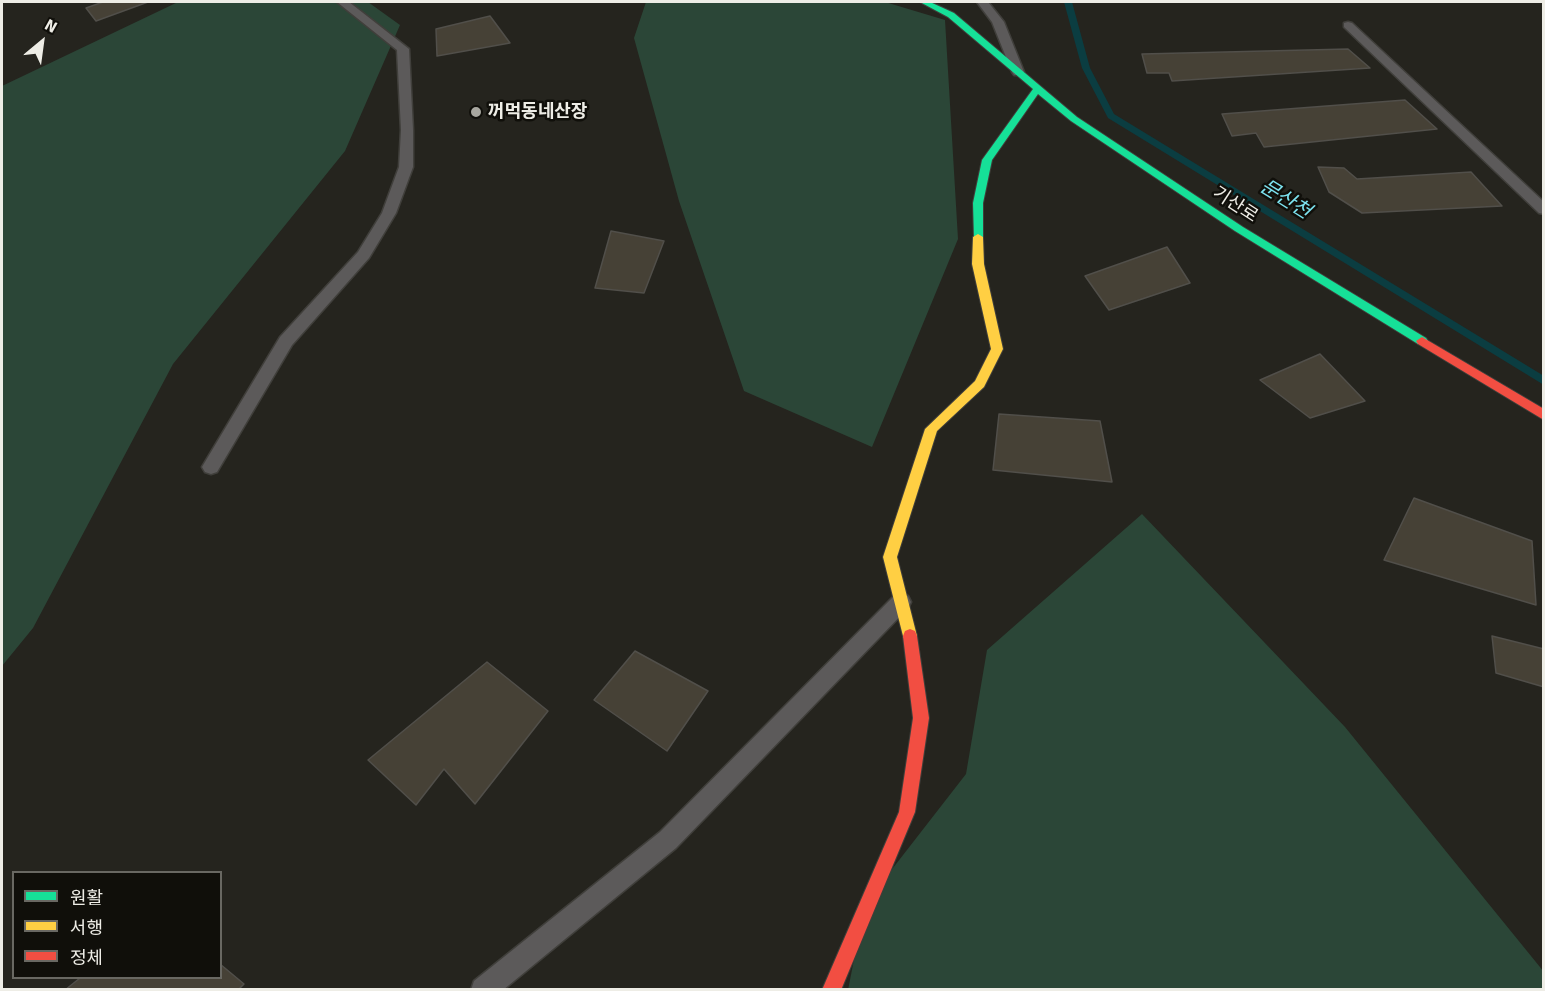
<!DOCTYPE html>
<html>
<head>
<meta charset="utf-8">
<style>
	body { margin:0 }
	#map { position:relative; width:1545px; height:991px; overflow:hidden; background:#25241e; font-family:Signika,"Noto Sans KR",sans-serif }
	canvas { display:block }
	.frame { position:absolute; inset:0; border:3px solid #eeede6; pointer-events:none }
	.legend { position:absolute; left:12px; top:871px; width:210px; height:108px; box-sizing:border-box; background:#100f0a; border:2px solid #696862; margin:0; padding:8px 10px; list-style:none; font-size:18px; color:#eeede6 }
	.legend li { display:flex; align-items:center; gap:12px; height:30px }
	.legend b { width:30px; border:2px solid #696862 }
	.north { position:absolute; left:12px; top:12px; width:60px; height:60px; -webkit-text-stroke:4px #100f0a; paint-order:stroke; rotate:29deg; font-size:16px; font-weight:700; line-height:24px; text-align:center; color:#eeede6 }
	.north::after { content:''; display:block; margin:auto; width:21px; height:27px; background:#eeede6; clip-path:polygon(50% 0,100% 100%,50% 72%,0 100%) }
</style>
</head>
<body>
<div id="map">
<canvas width="1545" height="991"></canvas>
<div class="frame"></div>
<ul class="legend">
<li><b style="height:8px;background:#16e098"></b>원활</li>
<li><b style="height:8px;background:#ffcf43"></b>서행</li>
<li><b style="height:8px;background:#f24e42"></b>정체</li>
</ul>
<div class="north">N</div>
</div>
<script>
const g = document.querySelector('canvas').getContext('2d');
g.lineJoin = 'round';
function fill(path, color) {
  g.fillStyle = color;
  g.fill(path, 'evenodd');
}
function strokePath(path, color, width, dash) {
  g.strokeStyle = color;
  g.lineWidth = width;
  g.lineCap = dash ? 'butt' : 'round';
  g.setLineDash(dash || []);
  g.stroke(path);
}
function drawText(font, color, halo, rows, align = 'center') {
  g.font = font + ' Signika,"Noto Sans KR",sans-serif';
  g.lineWidth = 5;
  g.setLineDash([]);
  g.textBaseline = 'middle';
  g.strokeStyle = halo;
  g.fillStyle = color;
  for (const [text, x, y, turn = 0] of rows) {
    g.save();
    g.translate(x, y);
    g.rotate((+turn || 0) * Math.PI / 180);
    g.textAlign = isNaN(turn) ? turn : align;
    if (halo) g.strokeText(text, 0, 0);
    g.fillText(text, 0, 0);
    g.restore();
  }
}
fill(new Path2D(`
	M178,2H368L400,25L345,151L173,364L33,628L2,666V86Z
	M646,2H885L945,20L958,239L872,447L744,391L679,201L634,38Z
	M1142,514L1345,727L1544,972L1543,990H848L865,904L966,774L987,650Z`), '#2b4637');
fill(new Path2D(`
	M1064,2H1072L1090,68L1114,114L1544,376V385L1108,118L1082,68Z`), '#0b3d41');
const building = new Path2D(`
	M103,2H148L96,21L86,8Z
	M490,16L510,43L437,56L436,29Z
	M1348,49L1370,68L1172,81L1169,73H1147L1142,54Z
	M1405,100L1437,129L1264,147L1256,133L1232,136L1222,114Z
	M1318,167L1344,168L1357,179L1471,172L1502,206L1362,213L1329,192Z
	M611,231L664,241L644,293L595,288Z
	M1167,247L1190,283L1109,310L1085,276Z
	M1320,354L1365,401L1310,418L1260,380Z
	M999,414L1100,421L1112,482L993,470Z
	M1414,498L1532,541L1536,605L1384,560Z
	M1492,636L1544,649V687L1496,673Z
	M635,651L708,691L667,751L594,700Z
	M487,662L548,711L475,804L444,769L416,805L368,760Z
	M220,964L244,984L238,990H65L80,978H220Z`);
fill(building, '#464136');
strokePath(building, '#514f4a', 1.5);
const lane = new Path2D(`
	M337,2H349L409,49L413,130V167L396,213L369,258L292,345L217,472L211,474L205,472L202,467L280,337L358,252L382,213L399,167L401,130L397,50Z
	M977,2H988L1004,22L1024,72L1022,75H1014L1012,72L992,22Z
	M1348,22L1352,23L1544,202V214L1539,213L1344,27V23Z
	M901,594L908,596L911,602L908,608L676,848L503,990H471L474,981L660,832L894,596Z`);
const fast = new Path2D(`
	M920,2H930L954,13L1077,117L1243,227L1426,338L1428,341L1426,344H1418L1235,231L1071,121L1038,94L992,160L983,203V237L978,240L974,239L973,203L982,160L1033,89L948,17Z`);
const slow = new Path2D(`
	M978,234L983,237L984,264L1003,349L984,387L937,431L897,557L917,636L915,641L910,643L905,641L903,636L883,557L925,429L975,381L991,349L972,264L973,237Z`);
const jam = new Path2D(`
	M1422,337L1544,409V420L1418,344L1416,341Z
	M910,629L915,631L917,636L929,718L915,812L841,990H822L899,812L913,718L903,636L905,631Z`);
strokePath(lane, '#403f3b', 3);
strokePath(fast, '#403f3b', 2);
strokePath(slow, '#403f3b', 2);
strokePath(jam, '#403f3b', 2);
fill(lane, '#5c5a5a');
fill(fast, '#16e098');
fill(slow, '#ffcf43');
fill(jam, '#f24e42');
for (const [x, y, r, color] of [
	[476,112,6,"#a8a7a0"]
]) {
  const dot = new Path2D();
  dot.arc(x, y, r, 0, 2 * Math.PI);
  g.fillStyle = color;
  g.fill(dot);
  strokePath(dot, '#100f0a', 2);
}
drawText('bold 18px', '#eeede6', '#100f0a', [
	["꺼먹동네산장",488,112]
], 'left');
drawText('18px', '#eeede6', '#100f0a', [
	["기산로",1235,205,33]
]);
drawText('italic 20px', '#7de3f0', '#100f0a', [
	["문산천",1285,200,32]
]);
</script>
</body>
</html>
